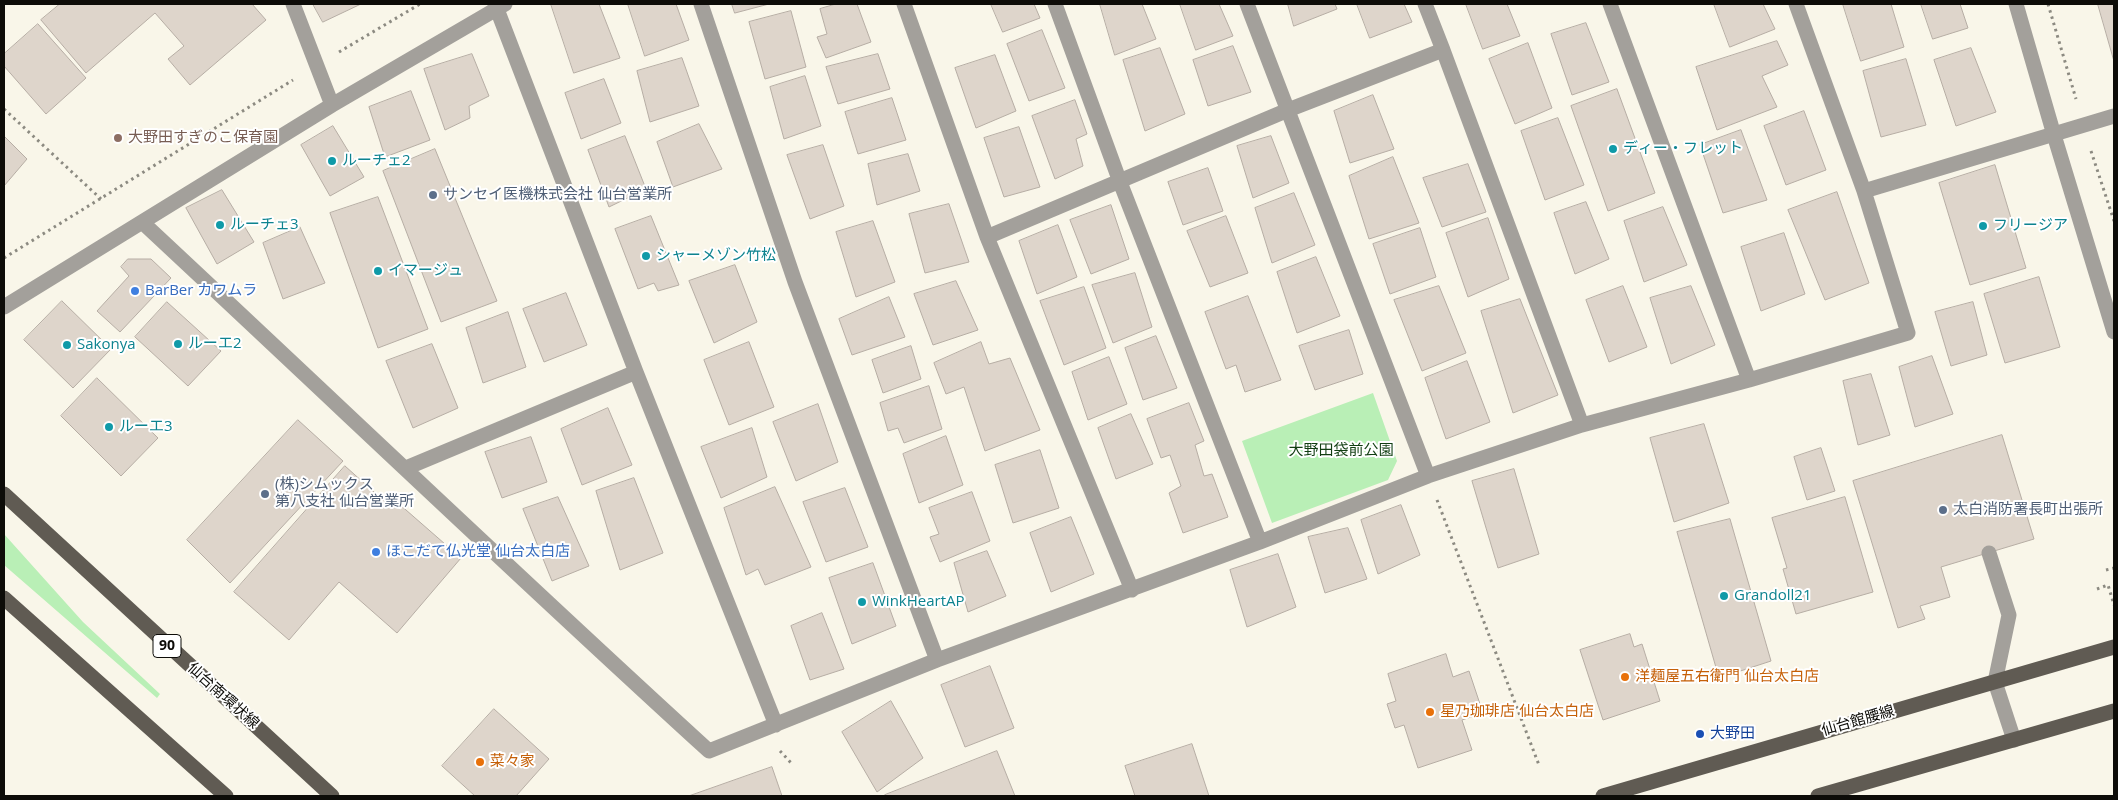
<!DOCTYPE html>
<html>
<head>
<meta charset="utf-8">
<style>
	body { margin:0 }
	#map { position:relative; width:2118px; height:800px; overflow:hidden; background:#f9f6e9; font-family:"Open Sans",sans-serif }
	canvas { display:block }
	.frame { position:absolute; inset:0; border:5px solid #0d0c08; pointer-events:none }
</style>
</head>
<body>
<div id="map">
<canvas width="2118" height="800"></canvas>
<div class="frame"></div>
</div>
<script>
const g = document.querySelector('canvas').getContext('2d');
g.lineJoin = 'round';
function fill(path, color) {
  g.fillStyle = color;
  g.fill(path, 'evenodd');
}
function strokePath(path, color, width, dash) {
  g.strokeStyle = color;
  g.lineWidth = width;
  g.lineCap = dash ? 'butt' : 'round';
  g.setLineDash(dash || []);
  g.stroke(path);
}
function drawText(font, color, halo, rows, align = 'center') {
  g.font = font + ' "Open Sans","Noto Sans JP",sans-serif';
  g.lineWidth = 4;
  g.setLineDash([]);
  g.textBaseline = 'middle';
  g.strokeStyle = halo;
  g.fillStyle = color;
  for (const [text, x, y, turn = 0] of rows) {
    g.save();
    g.translate(x, y);
    g.rotate((+turn || 0) * Math.PI / 180);
    g.textAlign = isNaN(turn) ? turn : align;
    if (halo) g.strokeText(text, 0, 0);
    g.fillText(text, 0, 0);
    g.restore();
  }
}
fill(new Path2D(`
	M1373,393L1397,461L1388,480L1272,523L1242,441Z
	M4,534L83,622L160,694L157,698L4,565Z`), '#b9efb6');
const building = new Path2D(`
	M60,4H252L266,20L190,85L168,59L184,46L155,13L86,73L41,20Z
	M313,4H361L323,22Z
	M551,4H599L620,58L574,73Z
	M628,4H676L689,40L645,56Z
	M732,4H769L735,13Z
	M836,4H857L871,42L826,58L817,37L827,34L820,9Z
	M991,4H1034L1040,18L1003,32Z
	M1100,4H1142L1156,39L1115,55Z
	M1180,4H1219L1233,36L1196,50Z
	M1288,4H1335L1337,9L1294,26Z
	M1357,4H1404L1412,22L1370,38Z
	M1466,4H1507L1520,36L1483,49Z
	M1714,4H1763L1775,29L1730,47Z
	M1843,4H1891L1904,47L1861,61Z
	M1921,4H1960L1968,28L1933,39Z
	M2098,4H2114V61Z
	M791,11L806,67L765,79L749,22Z
	M1586,23L1609,82L1572,95L1551,34Z
	M38,24L86,78L46,114L4,66V54Z
	M1042,30L1065,88L1029,101L1007,44Z
	M1777,41L1788,65L1762,76L1777,107L1717,130L1696,67Z
	M1528,43L1552,108L1515,124L1489,59Z
	M1233,46L1251,92L1208,106L1193,60Z
	M1160,48L1185,114L1145,131L1123,60Z
	M1971,48L1996,112L1956,126L1934,60Z
	M472,54L489,96L469,106L470,118L445,130L424,69Z
	M878,54L890,89L838,104L826,67Z
	M995,55L1016,111L976,128L955,68Z
	M682,58L699,106L650,122L637,71Z
	M1906,59L1926,125L1881,137L1863,71Z
	M805,76L821,126L784,139L770,87Z
	M604,79L621,123L581,139L565,93Z
	M1617,89L1655,193L1608,211L1571,106Z
	M411,91L430,140L385,157L369,107Z
	M1373,95L1394,149L1350,163L1334,111Z
	M892,98L906,140L858,154L845,112Z
	M1075,100L1087,134L1076,139L1083,166L1055,179L1032,116Z
	M1804,111L1826,170L1786,185L1764,126Z
	M1558,118L1584,185L1545,200L1521,131Z
	M699,124L722,169L673,187L657,142Z
	M333,126L364,177L330,196L301,145Z
	M1019,127L1040,187L1004,197L984,138Z
	M1741,130L1767,200L1723,213L1700,145Z
	M4,136L27,159L4,186Z
	M625,136L646,189L609,207L588,150Z
	M1271,136L1289,183L1253,198L1237,146Z
	M823,145L844,206L810,219L787,155Z
	M435,149L497,301L441,322L383,171Z
	M908,154L920,191L877,205L868,164Z
	M1393,157L1419,223L1369,239L1349,176Z
	M1468,164L1486,212L1442,227L1423,178Z
	M1995,165L2026,268L1970,285L1939,183Z
	M1208,168L1223,211L1183,225L1168,182Z
	M222,190L254,242L217,264L186,208Z
	M1837,192L1869,283L1825,300L1788,210Z
	M1294,193L1315,245L1272,263L1255,208Z
	M378,197L428,329L378,348L330,213Z
	M1586,202L1609,259L1575,274L1554,213Z
	M949,204L969,262L925,273L909,214Z
	M1111,205L1129,259L1091,274L1070,220Z
	M1663,207L1687,265L1644,282L1624,221Z
	M651,216L679,285L658,291L654,283L638,289L615,229Z
	M1226,216L1248,273L1210,287L1187,231Z
	M1488,218L1509,279L1468,297L1446,233Z
	M873,221L895,282L856,297L836,232Z
	M1058,225L1077,277L1037,294L1019,241Z
	M300,227L325,283L283,299L263,243Z
	M1420,228L1436,277L1390,294L1373,244Z
	M1784,233L1805,294L1761,311L1741,247Z
	M1316,257L1340,316L1297,333L1277,272Z
	M128,259H151L171,278L120,332L97,311L129,276L121,267Z
	M735,265L757,322L714,343L689,281Z
	M1135,273L1152,327L1113,343L1092,285Z
	M2039,277L2060,347L2005,363L1984,294Z
	M956,281L978,330L933,345L914,294Z
	M1439,286L1466,353L1422,371L1394,300Z
	M1623,286L1647,347L1609,362L1586,300Z
	M1691,286L1715,345L1671,364L1650,298Z
	M1084,287L1106,348L1064,365L1040,301Z
	M566,293L587,345L544,362L523,309Z
	M1248,296L1281,380L1245,392L1236,365L1226,369L1205,312Z
	M889,297L905,337L852,355L839,319Z
	M1520,299L1558,395L1513,413L1481,311Z
	M62,301L111,349L73,388L24,340Z
	M167,302L221,351L188,386L135,337Z
	M1973,302L1987,355L1951,366L1935,312Z
	M508,312L526,367L483,383L466,328Z
	M1349,330L1363,374L1315,390L1299,346Z
	M1156,336L1177,388L1143,400L1125,348Z
	M749,342L774,407L729,425L704,360Z
	M981,342L989,364L1010,358L1040,430L985,451L964,387L946,394L934,363Z
	M432,344L458,408L413,428L386,361Z
	M911,346L921,379L883,393L872,360Z
	M1932,356L1953,414L1915,427L1899,367Z
	M1109,357L1127,404L1088,420L1072,372Z
	M1467,361L1490,422L1446,439L1425,378Z
	M1871,374L1890,435L1858,445L1843,381Z
	M97,378L158,438L121,476L61,416Z
	M929,386L942,429L904,443L898,428L888,431L880,403Z
	M1189,403L1204,441L1195,445L1204,476L1212,474L1228,517L1183,533L1169,493L1181,486L1170,455L1161,458L1147,419Z
	M818,404L838,462L796,481L773,422Z
	M608,408L632,465L582,485L561,429Z
	M1131,414L1153,464L1116,479L1098,428Z
	M298,420L343,461L230,583L187,540Z
	M1704,424L1729,503L1674,522L1650,438Z
	M752,428L767,477L721,498L701,447Z
	M2002,435L2034,539L1941,567L1950,597L1920,606L1925,619L1898,628L1853,481Z
	M946,436L963,485L919,503L903,454Z
	M531,437L547,482L502,498L485,452Z
	M1821,448L1835,491L1807,500L1794,457Z
	M1040,450L1059,508L1013,523L995,465Z
	M345,466L393,509L398,503L461,558L397,633L339,582L289,640L234,592Z
	M1514,469L1539,554L1498,568L1472,481Z
	M634,478L663,553L620,570L596,491Z
	M775,487L811,567L765,585L758,569L746,575L724,508Z
	M845,488L868,547L826,562L803,502Z
	M972,492L990,541L940,562L930,537L939,534L929,508Z
	M558,497L589,566L552,581L523,509Z
	M1845,497L1873,592L1796,614L1783,569L1787,568L1772,518Z
	M1401,505L1420,555L1378,574L1361,520Z
	M1071,517L1094,574L1051,592L1030,533Z
	M1730,519L1771,661L1719,678L1677,532Z
	M1348,528L1367,579L1325,593L1308,537Z
	M987,551L1006,596L968,612L954,563Z
	M1278,554L1296,607L1247,627L1230,570Z
	M873,563L896,626L852,644L829,578Z
	M822,613L844,669L810,680L791,626Z
	M1630,634L1634,647L1642,644L1660,701L1603,720L1580,650Z
	M1446,654L1453,677L1469,671L1483,713L1462,720L1472,750L1418,768L1404,725L1395,728L1387,704L1396,701L1388,674Z
	M990,666L1014,728L965,747L941,685Z
	M891,701L923,758L877,792L842,732Z
	M494,709L549,759L516,796H475L442,766Z
	M1192,744L1209,796H1135L1125,766Z
	M997,751L1015,796H886L885,795Z
	M772,767L782,796H689Z`);
fill(building, '#ded5cb');
strokePath(building, '#b6ada4', 1);
strokePath(new Path2D(`
	M2048,4L2076,99
	M339,52L420,4
	M4,109L101,199
	M2091,151L2114,221
	M4,258L293,80
	M1437,500L1539,765
	M2106,570L2114,568
	M2097,589L2108,585L2114,605
	M780,751L793,765`), '#8c8a81', 3, [2.5, 4]);
strokePath(new Path2D(`
	M293,4L332,105
	M495,4L636,372L776,725
	M701,4L795,282L937,660
	M904,4L987,237L1132,590
	M1055,4L1120,182L1260,542
	M1247,4L1428,476
	M1425,4L1443,50
	M1610,4L1749,380
	M2016,4L2054,135L2114,332
	M1864,191L2114,116
	M142,222C331,398 518,577 709,751L937,660L1260,542L1428,476L1582,425L1443,50L1288,110L987,237
	M4,307L332,105L505,4
	M1582,425L1749,380L1908,333L1864,191L1796,4
	M406,468L636,372
	M1989,553L2009,615L1995,682L2014,740`), '#a3a09b', 15);
strokePath(new Path2D(`
	M4,494L332,796
	M4,598L226,796
	M1603,796L2114,647
	M1818,796L2114,711`), '#605b53', 15);
for (const [x, y, r, color] of [
	[118,138,5,"#8d6e63"],
	[1613,149,5,"#0f9aa8"],
	[332,161,5,"#0f9aa8"],
	[433,195,5,"#5c6f8a"],
	[220,225,5,"#0f9aa8"],
	[1983,226,5,"#0f9aa8"],
	[646,256,5,"#0f9aa8"],
	[378,271,5,"#0f9aa8"],
	[135,291,5,"#3f7fe0"],
	[178,344,5,"#0f9aa8"],
	[67,345,5,"#0f9aa8"],
	[109,427,5,"#0f9aa8"],
	[265,494,5,"#5c6f8a"],
	[1943,510,5,"#5c6f8a"],
	[376,552,5,"#3f7fe0"],
	[1724,596,5,"#0f9aa8"],
	[862,602,5,"#0f9aa8"],
	[1625,677,5,"#e8710a"],
	[1430,712,5,"#e8710a"],
	[1700,734,5,"#1a4fb4"],
	[480,762,5,"#e8710a"]
]) {
  const dot = new Path2D();
  dot.arc(x, y, r, 0, 2 * Math.PI);
  g.fillStyle = color;
  g.fill(dot);
  strokePath(dot, '#fff', 2);
}
for (const [x, y, w] of [
	[167,646,28]
]) {
  const box = new Path2D();
  box.roundRect(x - w / 2, y - 11.5, w, 23, 4);
  g.fillStyle = '#fff';
  g.fill(box);
  strokePath(box, '#0d0c08', 1);
}
drawText('bold 14px', '#0d0c08', null, [
	["90",167,646]
]);
drawText('15px', '#785e54', '#fff', [
	["大野田すぎのこ保育園",128,138]
], 'left');
drawText('15px', '#0d838f', '#fff', [
	["ディー・フレット",1623,149],
	["ルーチェ2",342,161],
	["ルーチェ3",230,225],
	["フリージア",1993,226],
	["シャーメゾン竹松",656,256],
	["イマージュ",388,271],
	["ルーエ2",188,344],
	["Sakonya",77,345],
	["ルーエ3",119,427],
	["Grandoll21",1734,596],
	["WinkHeartAP",872,602]
], 'left');
drawText('15px', '#4e5e75', '#fff', [
	["サンセイ医機株式会社 仙台営業所",443,195],
	["(株)シムックス",275,485],
	["第八支社 仙台営業所",275,502],
	["太白消防署長町出張所",1953,510]
], 'left');
drawText('15px', '#366cbe', '#fff', [
	["BarBer カワムラ",145,291],
	["ほこだて仏光堂 仙台太白店",386,552]
], 'left');
drawText('15px', '#113e12', '#fff', [
	["大野田袋前公園",1341,451]
]);
drawText('15px', '#c56008', '#fff', [
	["洋麺屋五右衛門 仙台太白店",1635,677],
	["星乃珈琲店 仙台太白店",1440,712],
	["菜々家",490,762]
], 'left');
drawText('15px', '#0d0c08', '#fff', [
	["仙台南環状線",223,696,42],
	["仙台館腰線",1858,721,-16]
]);
drawText('15px', '#164399', '#fff', [
	["大野田",1710,734]
], 'left');
</script>
</body>
</html>
